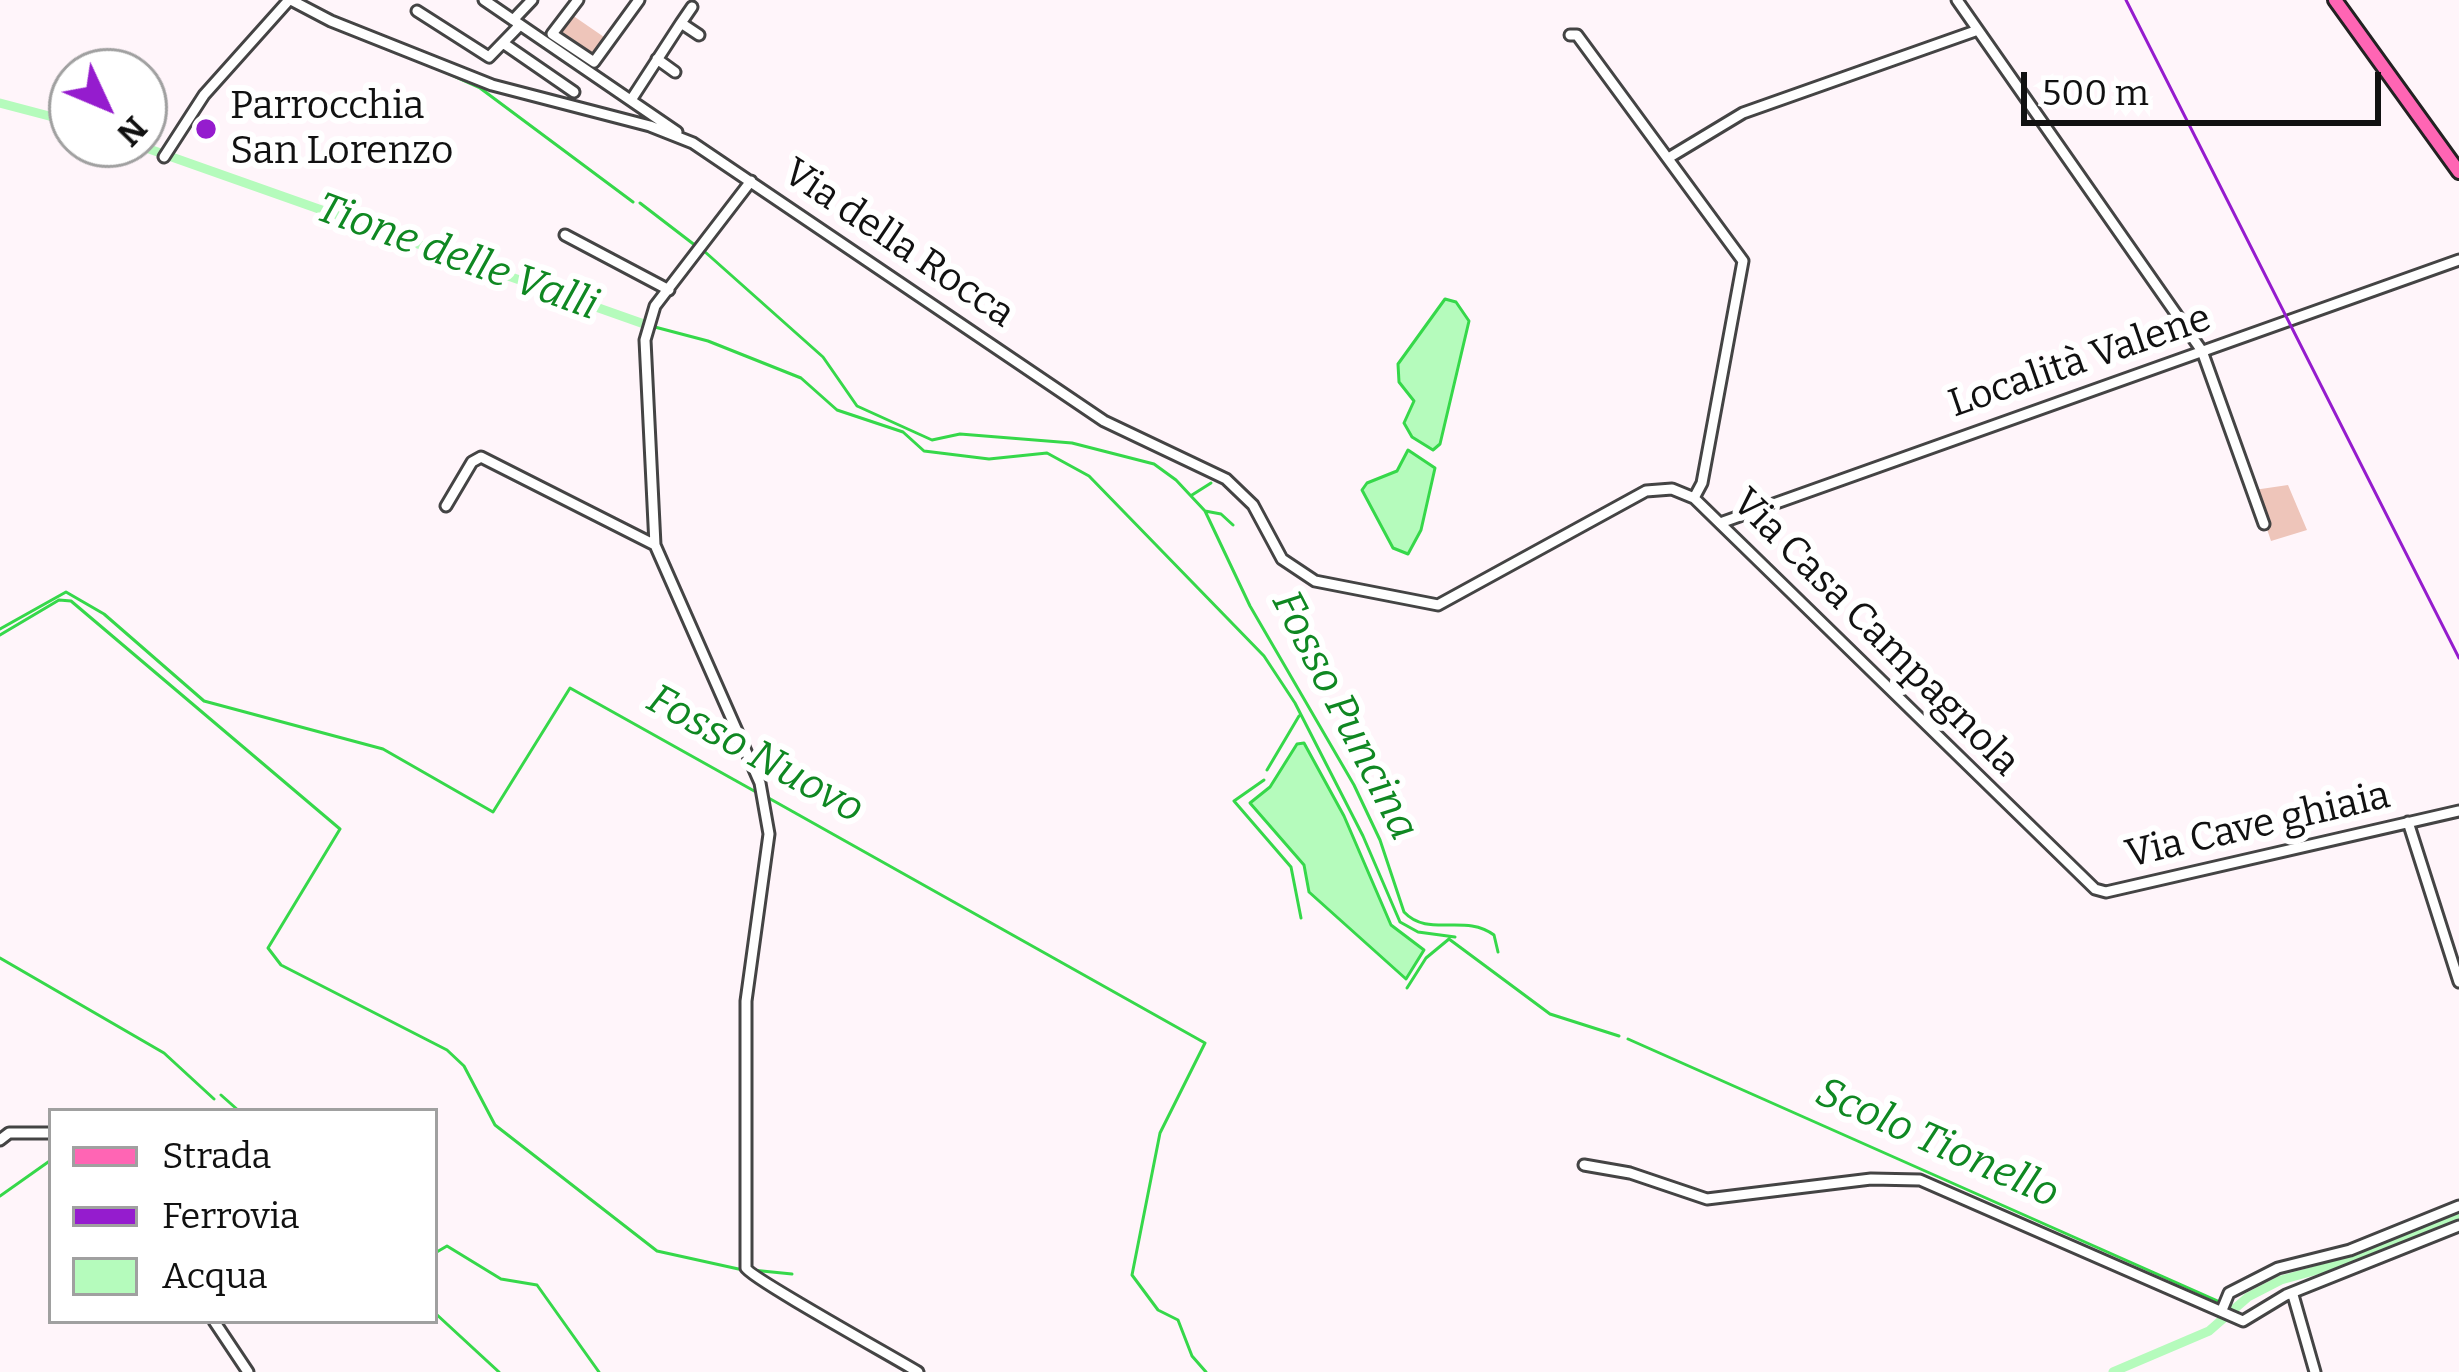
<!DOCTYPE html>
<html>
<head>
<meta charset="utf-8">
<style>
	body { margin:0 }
	#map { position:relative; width:2459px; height:1372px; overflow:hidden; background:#fff5fa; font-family:Bitter,serif }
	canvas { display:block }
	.legend { position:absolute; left:48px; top:1108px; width:390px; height:216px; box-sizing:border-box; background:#fff; border:3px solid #a0a0a0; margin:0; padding:15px 21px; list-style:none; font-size:36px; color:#111 }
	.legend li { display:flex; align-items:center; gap:24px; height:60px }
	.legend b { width:60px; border:3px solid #a0a0a0 }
	.north { position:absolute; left:48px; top:48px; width:120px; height:120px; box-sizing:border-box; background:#fff; border:3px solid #a0a0a0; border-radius:50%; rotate:134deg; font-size:33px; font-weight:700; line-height:48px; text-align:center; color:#111 }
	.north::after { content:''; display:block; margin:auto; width:42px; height:54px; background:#951cce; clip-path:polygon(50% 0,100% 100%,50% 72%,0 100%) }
	.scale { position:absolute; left:2021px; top:72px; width:360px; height:54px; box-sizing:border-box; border:6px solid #111; border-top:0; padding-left:15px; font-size:36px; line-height:42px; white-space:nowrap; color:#111; -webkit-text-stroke:9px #fff; paint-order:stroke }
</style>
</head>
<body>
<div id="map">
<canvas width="2459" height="1372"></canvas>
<ul class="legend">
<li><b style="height:15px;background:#ff65b4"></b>Strada</li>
<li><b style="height:15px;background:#951cce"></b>Ferrovia</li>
<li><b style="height:33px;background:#b5fbbc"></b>Acqua</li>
</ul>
<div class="north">N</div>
<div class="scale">500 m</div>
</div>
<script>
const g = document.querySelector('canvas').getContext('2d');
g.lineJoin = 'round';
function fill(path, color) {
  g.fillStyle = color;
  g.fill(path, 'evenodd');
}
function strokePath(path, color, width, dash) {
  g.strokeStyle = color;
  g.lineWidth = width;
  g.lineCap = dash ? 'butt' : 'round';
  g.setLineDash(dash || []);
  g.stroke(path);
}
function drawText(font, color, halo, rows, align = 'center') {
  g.font = font + ' Bitter,serif';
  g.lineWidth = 12;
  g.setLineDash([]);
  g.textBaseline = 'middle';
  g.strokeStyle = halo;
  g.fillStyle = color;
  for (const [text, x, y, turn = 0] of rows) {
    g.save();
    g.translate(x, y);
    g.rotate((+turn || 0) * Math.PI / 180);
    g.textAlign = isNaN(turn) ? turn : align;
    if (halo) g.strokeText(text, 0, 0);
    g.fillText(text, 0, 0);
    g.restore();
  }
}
fill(new Path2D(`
	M572,15L604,37L591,58L556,34Z
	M2288,485L2307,530L2271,541L2254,490Z`), '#eec5ba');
const water = new Path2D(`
	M1445,299L1456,302L1469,321L1440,444L1433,450L1412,437L1404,423L1414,401L1399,382L1398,364Z
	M1408,450L1435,468L1421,530L1408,554L1393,548L1362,490L1367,483L1397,471Z
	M1304,743L1344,816L1391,925L1424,950L1406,979L1309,892L1304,865L1250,803L1270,787L1297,744Z`);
fill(water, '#b5fbbc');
strokePath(water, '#36d84a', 3);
strokePath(new Path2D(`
	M283,0L312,16
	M420,61L480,88L633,202
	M640,203L696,246
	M704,251L823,357L857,406L932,440L960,434L1072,443L1154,464L1176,480L1205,511L1250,606L1354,785L1380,840L1404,912C1428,938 1465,913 1494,935L1498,952
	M651,326L708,341L801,378L837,410L903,432L924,451L989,459L1047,453L1089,476L1264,656L1295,703L1363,836L1400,922L1418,932L1455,937
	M1192,495L1211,483
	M1205,511L1221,514L1233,525
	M0,629L66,592L104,614L204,701L383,749L493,812L570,688L756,792
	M0,635L59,600L71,601L340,829L268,948L281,965L447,1050L464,1066L495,1125L657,1251L743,1270
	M1267,770L1299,716
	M1264,780L1234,801L1291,867L1301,918
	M765,796L1205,1043L1160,1133L1132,1275L1158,1310L1178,1320L1192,1356L1206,1372
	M0,958L164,1053L214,1099
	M1407,988L1426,958L1449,939L1550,1014L1619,1036
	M1628,1039L2220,1302
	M221,1095L239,1111
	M0,1196L51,1160
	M435,1253L447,1246L501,1279L537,1285L599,1372
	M752,1270L792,1274
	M435,1313L499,1372`), '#36d84a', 3);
strokePath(new Path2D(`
	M0,103L72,122
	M135,144L644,324
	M2113,1372L2209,1331L2248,1297L2281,1280L2361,1258L2459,1217`), '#b5fbbc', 9);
const minor = new Path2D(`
	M291,0L331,21L492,85L650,126L693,143L1104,421L1226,479L1253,505L1282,559L1315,581L1438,605L1646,491L1672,489L1694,498L2095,889L2106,892L2459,811
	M484,0L677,132
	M578,0L552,34L594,62L639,0
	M1957,0L2202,351L2264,524
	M417,11L489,57L520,25
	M513,20L532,0
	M681,23L692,7
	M1570,35H1577L1743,261L1702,483L1694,498
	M503,43L574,92
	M657,59L675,72
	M631,100L681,23L699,35
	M164,157L204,95L289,0
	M1670,157L1743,113L1978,30
	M751,181L655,306L645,340L655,545L760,783L769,834L746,1001V1268C751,1278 895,1358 918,1372
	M565,235L669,290
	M446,506L472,462L481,457L655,545
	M1723,522L2459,260
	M2408,822L2459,982
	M0,1140L9,1133H51
	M1584,1165L1630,1173L1707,1199L1871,1179L1920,1180L2243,1321L2286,1295L2459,1226
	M2293,1295L2315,1372
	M2222,1310L2229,1293L2278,1268L2350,1250L2459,1206
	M214,1321L248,1372`);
const major = new Path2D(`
	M2335,0L2459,172`);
strokePath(minor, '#444', 15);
strokePath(major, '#222', 18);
strokePath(minor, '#fff', 9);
strokePath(major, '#ff65b4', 12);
strokePath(new Path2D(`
	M2126,0L2459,658`), '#951cce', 3);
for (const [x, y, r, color] of [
	[206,129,12,"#951cce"]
]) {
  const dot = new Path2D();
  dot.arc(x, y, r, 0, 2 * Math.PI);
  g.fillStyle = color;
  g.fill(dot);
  strokePath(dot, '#fff', 4.5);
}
drawText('39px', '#111', '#fff', [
	["Parrocchia",230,107],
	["San Lorenzo",230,152]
], 'left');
drawText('39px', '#111', '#fff', [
	["Via della Rocca",898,244,34],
	["Località Valene",2080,362,-19],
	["Via Casa Campagnola",1875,633,45],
	["Via Cave ghiaia",2258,826,-13]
]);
drawText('italic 42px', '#0f8822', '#fff', [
	["Tione delle Valli",457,258,20],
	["Fosso Puncina",1344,716,63],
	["Fosso Nuovo",755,755,29],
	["Scolo Tionello",1937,1144,24]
]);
</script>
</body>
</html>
